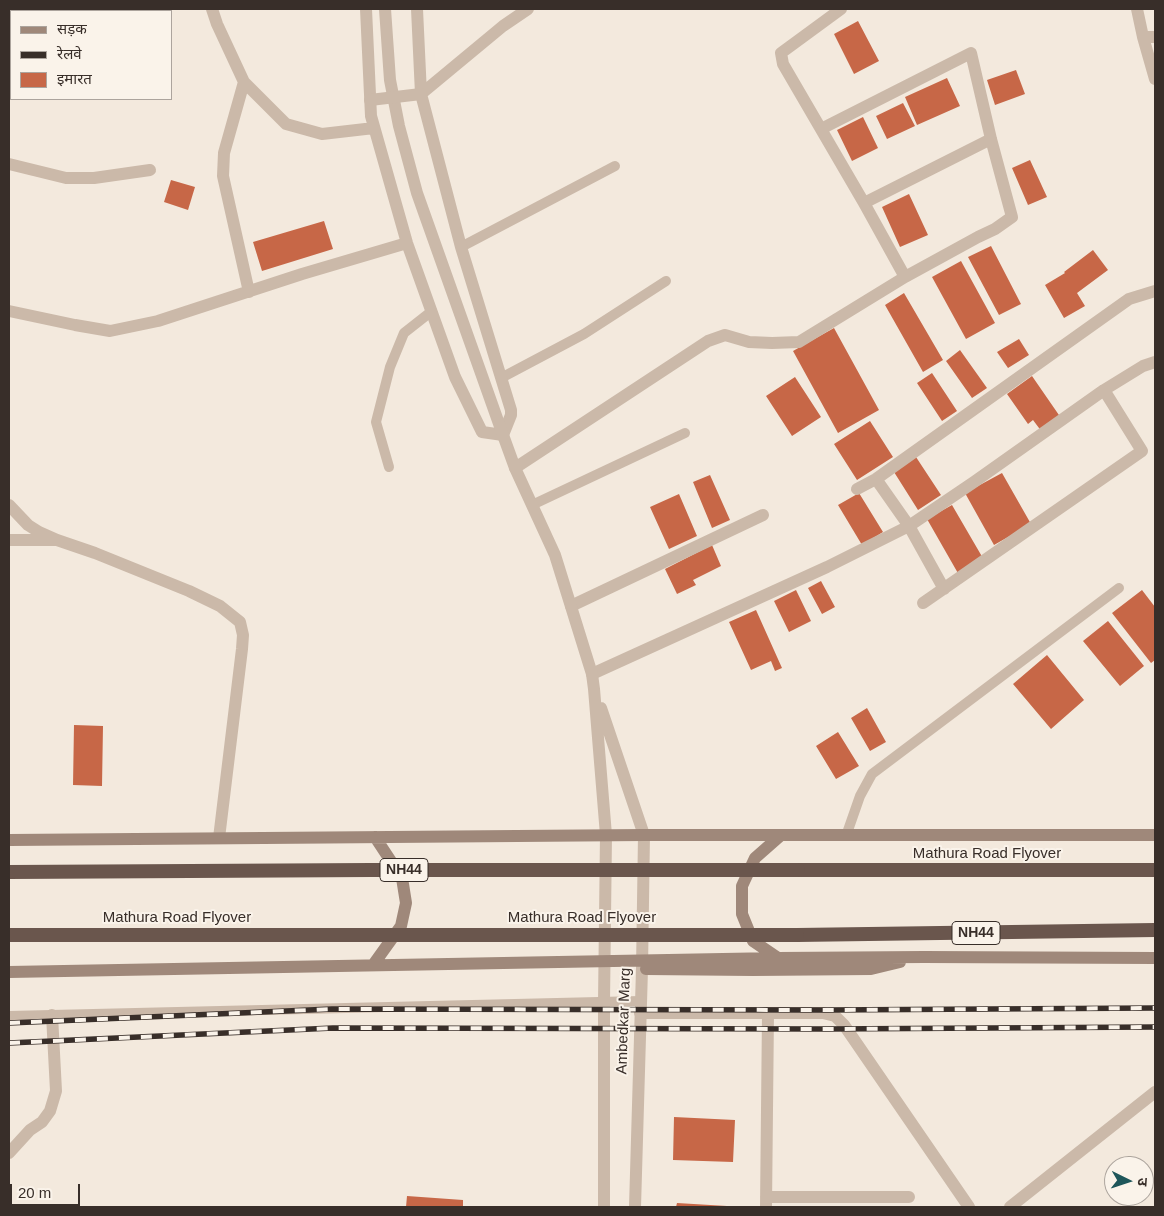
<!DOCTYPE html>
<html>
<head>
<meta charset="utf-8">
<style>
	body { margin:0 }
	#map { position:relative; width:1164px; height:1216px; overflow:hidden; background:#f3e9dd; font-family:Helvetica,"Noto Sans Devanagari",sans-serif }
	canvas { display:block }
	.frame { position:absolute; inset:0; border:10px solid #382e29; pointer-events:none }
	.legend { position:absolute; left:10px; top:10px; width:162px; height:90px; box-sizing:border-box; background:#faf3ea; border:1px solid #aca49d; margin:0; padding:6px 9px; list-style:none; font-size:15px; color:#382e29 }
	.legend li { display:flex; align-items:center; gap:10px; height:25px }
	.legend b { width:25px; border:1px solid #aca49d }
	.north { position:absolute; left:1104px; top:1156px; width:50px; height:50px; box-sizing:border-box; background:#faf3ea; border:1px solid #aca49d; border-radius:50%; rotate:94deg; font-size:14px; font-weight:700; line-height:20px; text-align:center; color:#382e29 }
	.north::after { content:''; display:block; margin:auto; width:18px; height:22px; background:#1e565a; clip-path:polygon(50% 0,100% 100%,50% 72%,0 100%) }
	.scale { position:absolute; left:10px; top:1184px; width:70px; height:22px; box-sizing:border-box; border:2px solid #382e29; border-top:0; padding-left:6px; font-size:15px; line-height:18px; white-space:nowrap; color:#382e29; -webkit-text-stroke:4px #faf3ea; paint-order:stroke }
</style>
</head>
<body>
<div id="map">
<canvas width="1164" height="1216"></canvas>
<div class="frame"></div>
<ul class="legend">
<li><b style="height:6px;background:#9f887a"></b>सड़क</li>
<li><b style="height:6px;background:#382e29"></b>रेलवे</li>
<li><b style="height:14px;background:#c76747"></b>इमारत</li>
</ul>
<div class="north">उ</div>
<div class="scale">20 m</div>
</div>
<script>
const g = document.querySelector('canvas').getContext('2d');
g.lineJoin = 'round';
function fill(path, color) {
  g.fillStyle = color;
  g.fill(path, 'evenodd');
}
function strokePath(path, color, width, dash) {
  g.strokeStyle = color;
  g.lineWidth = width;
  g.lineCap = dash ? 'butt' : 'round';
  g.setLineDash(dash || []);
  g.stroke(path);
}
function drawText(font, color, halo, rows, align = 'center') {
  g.font = font + ' Helvetica,sans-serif';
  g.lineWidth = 4;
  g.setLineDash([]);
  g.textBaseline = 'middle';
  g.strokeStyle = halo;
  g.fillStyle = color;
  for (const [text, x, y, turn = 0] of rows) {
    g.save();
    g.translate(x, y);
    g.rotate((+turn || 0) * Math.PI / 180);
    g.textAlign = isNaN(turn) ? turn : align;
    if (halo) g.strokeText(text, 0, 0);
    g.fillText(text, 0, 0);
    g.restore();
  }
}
fill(new Path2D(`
	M858,21L879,61L854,74L834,34Z
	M1016,70L1025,94L995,105L987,80Z
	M947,78L960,106L917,125L905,97Z
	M903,103L915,126L887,139L876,116Z
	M863,117L878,148L852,161L837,130Z
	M1030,160L1047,197L1028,205L1012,168Z
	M171,180L195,187L188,210L164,202Z
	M909,194L928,235L900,247L882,207Z
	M324,221L333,249L262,271L253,242Z
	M991,246L1021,304L999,315L968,257Z
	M1093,250L1108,270L1077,293L1085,306L1064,318L1045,285L1065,273L1064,272Z
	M961,261L995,323L966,339L932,277Z
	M904,293L943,360L923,372L885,305Z
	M834,328L879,410L838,433L793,351Z
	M1019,339L1029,355L1008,368L997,352Z
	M960,350L987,388L972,398L946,361Z
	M932,373L957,411L942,421L917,383Z
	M1032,376L1061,418L1042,432L1033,420L1028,424L1007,394Z
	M795,377L821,417L792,436L766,396Z
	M870,421L893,457L857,480L834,444Z
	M916,457L941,495L918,510L894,472Z
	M1002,473L1031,524L994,545L965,493Z
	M710,475L730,520L712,528L693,482Z
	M859,493L883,532L862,545L838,505Z
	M679,494L697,536L669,549L650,507Z
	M952,505L984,560L959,575L927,519Z
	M712,545L721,566L693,580L696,585L677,594L665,569Z
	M821,581L835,607L822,614L808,588Z
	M796,590L811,621L789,632L774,601Z
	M1142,590L1155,607V660L1151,663L1112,613Z
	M756,610L782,668L775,671L771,661L751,670L729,622Z
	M1108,621L1144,666L1120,686L1083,641Z
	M1047,655L1084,700L1051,729L1013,684Z
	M867,708L886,742L870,751L851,718Z
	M74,725L103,726L102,786L73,785Z
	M838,732L859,766L836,779L816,746Z
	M674,1117L735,1120L733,1162L673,1160Z
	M407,1196L463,1200V1207H406Z
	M677,1203L727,1206V1207H676Z`), '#c76747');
strokePath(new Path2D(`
	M461,247L615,166
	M501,378L584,334L666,281
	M389,467L376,422L390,367L404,333L432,311
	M532,505L685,433
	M846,836L860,796L872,774L1119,588
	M9,1016L641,1001`), '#cbb9a9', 10);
strokePath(new Path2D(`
	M212,9L217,24L244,82L286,124L322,134L374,128
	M366,9L371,116L407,243L455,377L482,432L503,435L511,415V410L461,247L421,94L417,9
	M841,9L781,53L783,64L864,203L905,277
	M1137,9L1143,37L1155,79
	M120,11L121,9
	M1143,37H1155
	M244,82L224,153L223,176L249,292
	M421,94L503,26L528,9
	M9,164L66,178H94L150,170
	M864,203L991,139
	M9,311L75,325L110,331L158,321L302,274L407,243
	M515,468L708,341L725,335L749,342L772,343L799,342L905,277L978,237L995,229L1012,217L991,139L971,53L821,129
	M876,479L909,526L944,589
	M857,489L876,479L1129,299L1155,291
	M9,505L28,525L39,532L57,540L95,553L189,591L220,606L240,622L243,635L242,649L219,838
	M9,540H54
	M923,603L1142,451L1104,390
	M571,606L763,515
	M592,674L827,567L909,526L974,482L1104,390L1143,366L1155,362
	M640,1013H823L835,1016L844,1025L969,1207
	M9,1153L30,1130L42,1122L50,1111L56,1091L52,1015
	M766,1197H909
	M766,1207L768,1013
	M1010,1207L1155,1092`), '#cbb9a9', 12);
strokePath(new Path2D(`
	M385,9L390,80L399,126L417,193L503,435L515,468L555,555L592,674L594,689L606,835L604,1002V1207
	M601,708L644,835L642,969L635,1207`), '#cbb9a9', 12);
strokePath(new Path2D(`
	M9,840L644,835H1155
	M778,958L753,941L742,914V886L755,858L780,836
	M373,965L401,926L406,903L402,878L375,837
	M646,969L753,970L871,969L900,962
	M9,972L778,958L924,957L1155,958`), '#9f887a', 12);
strokePath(new Path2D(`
	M798,870H1155
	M797,935L1155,930`), '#6a564d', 14);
const rail = new Path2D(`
	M9,1023L332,1009L827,1010L1155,1008
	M9,1043L333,1028L827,1029L1155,1027`);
strokePath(rail, '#382e29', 5.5);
strokePath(rail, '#faf3ea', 4, [11]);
strokePath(new Path2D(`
	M370,100L421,94`), '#cbb9a9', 12);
strokePath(new Path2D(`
	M9,872L371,870H798
	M9,935H797`), '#6a564d', 14);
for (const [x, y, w] of [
	[404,870,48],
	[976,933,48]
]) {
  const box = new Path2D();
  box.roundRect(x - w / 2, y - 11.5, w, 23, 4);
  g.fillStyle = '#faf3ea';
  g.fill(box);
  strokePath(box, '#382e29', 1);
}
drawText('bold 14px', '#382e29', null, [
	["NH44",404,870],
	["NH44",976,933]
]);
drawText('15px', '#382e29', '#faf3ea', [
	["Mathura Road Flyover",987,854],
	["Mathura Road Flyover",177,918],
	["Mathura Road Flyover",582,918],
	["Ambedkar Marg",624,1021,-88]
]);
</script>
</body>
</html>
